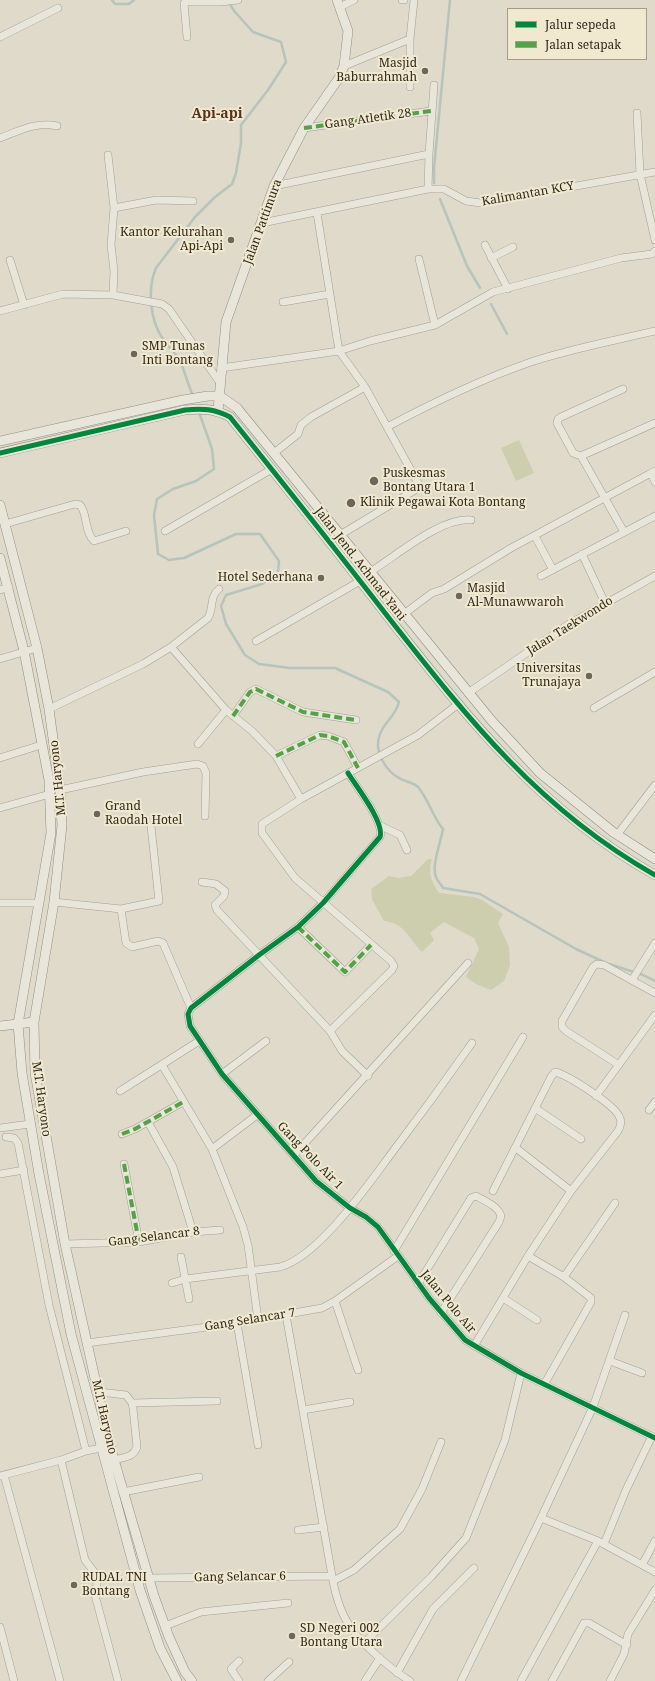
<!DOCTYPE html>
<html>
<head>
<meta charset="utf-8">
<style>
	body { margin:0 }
	#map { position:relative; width:655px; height:1681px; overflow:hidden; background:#dfdaca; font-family:"Noto Serif",serif }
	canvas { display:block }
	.legend { position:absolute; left:507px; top:8px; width:140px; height:52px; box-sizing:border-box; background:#f1e9cf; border:1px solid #a49c88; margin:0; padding:5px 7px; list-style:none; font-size:12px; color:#31281d }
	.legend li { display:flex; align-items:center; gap:8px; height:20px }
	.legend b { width:20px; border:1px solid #a49c88 }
</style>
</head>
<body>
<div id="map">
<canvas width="655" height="1681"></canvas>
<ul class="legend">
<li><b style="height:5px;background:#00873e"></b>Jalur sepeda</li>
<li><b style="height:5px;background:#52a341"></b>Jalan setapak</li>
</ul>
</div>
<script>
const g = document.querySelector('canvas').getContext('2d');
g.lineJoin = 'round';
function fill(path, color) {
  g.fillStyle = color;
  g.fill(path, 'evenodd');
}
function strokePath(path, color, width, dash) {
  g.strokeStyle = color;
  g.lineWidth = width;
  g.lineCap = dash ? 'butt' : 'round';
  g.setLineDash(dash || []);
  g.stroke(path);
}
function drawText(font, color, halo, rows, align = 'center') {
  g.font = font + ' "Noto Serif",serif';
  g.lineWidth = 4;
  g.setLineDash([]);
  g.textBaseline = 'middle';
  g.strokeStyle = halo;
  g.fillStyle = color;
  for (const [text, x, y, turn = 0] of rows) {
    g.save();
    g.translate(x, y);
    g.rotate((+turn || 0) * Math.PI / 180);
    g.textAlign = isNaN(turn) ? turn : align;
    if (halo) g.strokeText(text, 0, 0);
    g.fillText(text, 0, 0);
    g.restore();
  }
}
fill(new Path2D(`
	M519,440L534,473L516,481L501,448Z
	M428,859H432C427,872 432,883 439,893L474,897L482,900L503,914L498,923L509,947L510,965L504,981L491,990L476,984L466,977L479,949L474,938L444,922L430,933L434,940L422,952C408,938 405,923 384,921L372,899L371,889L389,876L399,878L411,876Z`), '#cccead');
strokePath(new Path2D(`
	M112,0L115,4H129L134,0
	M434,183V168L450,0
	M440,199L467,266L480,288
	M491,304L507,334
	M193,396C188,385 185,372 180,361C176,353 168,347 163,339C150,321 147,289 156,268L195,217L215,197L232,184L236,173L241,143V125L268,90L286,62L281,42L253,32L235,12L229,3
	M199,412L212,449L214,469L196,481L173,489L157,499L154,515L158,554L169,560L184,558L236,534H260L279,561L278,572L262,584L226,595L221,606L226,624L245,655L259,664L290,668H335L388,692L399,702C395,717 385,721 380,734C373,751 386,772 401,779C407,782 414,783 418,787C429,800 432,816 443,829C441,841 431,867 436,877C437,881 441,884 443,888L480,894L576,949L604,962
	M609,964L643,975L655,981`), '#b5c4bc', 2.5);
const street = new Path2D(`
	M402,0H404
	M340,7L354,0
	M0,37L58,8
	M187,37L184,3L186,2H220L238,0
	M344,66L410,39
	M410,87V39L414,0
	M637,113L640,174L655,240
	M304,128L431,111
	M0,138C19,131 37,121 57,126
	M108,155L114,208L111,245L114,271L113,295
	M274,186L429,154
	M428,189L429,154L434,85
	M114,208L156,200L193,201
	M317,213L339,351L365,387L418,483V488L415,490L340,535
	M262,223L428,189H444L466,201L481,203L655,172
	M485,245L508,289
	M491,258L513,247
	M419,259L435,325
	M10,260L24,305
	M283,302L330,294
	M0,311L63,294L113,295L162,304L169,309L220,383
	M221,368L339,351L370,341L435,325L493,292L621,258L652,254L655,251
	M623,389L561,417L558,419L557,423L573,453L581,456L624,532
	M387,427C432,403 480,380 528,363C569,349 613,341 655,331
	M274,453L298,434L301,425L311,417L365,387
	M581,456L655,423
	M655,471L651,473L655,482
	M5,524L75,504L80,505C88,514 84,532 94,541L126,531
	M165,531L272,469
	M535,536L553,570
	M582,554L605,603
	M370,572C396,556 441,517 471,520
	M541,576L655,516
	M0,590L9,587
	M404,614L432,593L444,589L511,548L651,473
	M256,641L360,581
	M171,647L226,710L252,731L276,756L301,799
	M0,659L37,648
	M468,693L569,624L655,576
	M594,708L655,672
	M49,709L143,664L171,647L208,618C214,608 209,597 219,589
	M233,716L250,692L256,689L303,712L356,720
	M198,744L226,710
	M276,756L320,735L328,736L344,742L358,768
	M0,758L41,745
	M348,773C356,786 385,823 380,837L323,903L298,927L259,955L191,1008L188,1014L190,1026L222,1074L316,1181L350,1208L366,1217L378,1227L429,1298L465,1340L521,1373L655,1438
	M60,790L143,772L197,764L203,766L206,773L205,816
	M0,808L50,794
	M381,826L400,835L407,850
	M617,835L655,785
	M202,882L216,884L225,891L224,896L215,905L217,910L330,1031L342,1051L368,1076
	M54,902L121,909L126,943L132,947L158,941L163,943L191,1008
	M0,903H39
	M121,909L159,901L151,826
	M298,927L345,972L371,945
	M632,980L655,943
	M330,1031L392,970L394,966L391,961L295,878L262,833V824L301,799L418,735L457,705
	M162,1065L212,1149L243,1227L248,1245L258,1320
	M619,1065L566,1031L562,1027V1021L593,967L597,964L604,965L655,993
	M222,1074L266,1041
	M120,1091L199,1041
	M596,1096L655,1015
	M535,1108L581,1139
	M649,1110L655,1102
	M148,1122L173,1167L193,1232
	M0,1128L30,1124
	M122,1134L135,1129L183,1102
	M516,1148L571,1191
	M212,1149L257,1115
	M295,1154L468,963
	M124,1164L139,1242
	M0,1174L24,1170
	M65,1244L139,1242L193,1232L220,1230
	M394,1251L523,1037
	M528,1256L564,1277L591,1298V1302L545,1383
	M181,1257L189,1299
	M564,1277L615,1203
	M172,1283L185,1279L280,1267C318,1257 368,1185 391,1154C419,1117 446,1080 472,1043
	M418,1284L471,1198L476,1196C485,1201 498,1206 501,1216L499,1222L441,1313
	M503,1298L537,1320
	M335,1301L358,1370
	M286,1315L332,1576C335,1593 340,1611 349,1625C360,1643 392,1670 410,1681
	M237,1323L258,1445
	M87,1343L237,1323L322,1308L335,1301L398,1256
	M474,1346L528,1256L571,1191L618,1131C621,1125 622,1121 619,1116C613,1104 568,1075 555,1072L551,1077L493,1191
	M610,1361L642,1373
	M99,1392L126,1395L132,1403L133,1408L137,1447C133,1458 124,1457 114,1460
	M132,1403L217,1401
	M303,1410L350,1402
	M86,1451L106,1447
	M61,1460L85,1560L95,1573L97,1584L95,1595L118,1681
	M4,1475L60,1681
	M0,1476L61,1460L86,1451L49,1305L18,1143L14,1138L6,1137
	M123,1492L199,1477
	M541,1518L598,1541L655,1572
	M298,1530L324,1527
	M604,1544L626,1490L652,1436
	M642,1565L655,1541
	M148,1578L332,1576
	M333,1581L354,1570L400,1529L422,1489L441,1442
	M165,1626L201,1612L288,1603
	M0,1627L14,1681
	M365,1642L431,1577L466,1538L505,1440L521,1373
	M239,1661L231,1669L239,1681
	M397,1673L433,1609L474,1568
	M268,1681L289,1662
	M365,1681L380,1658
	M461,1681L541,1518L593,1407L625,1315
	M521,1681L598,1541
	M552,1681L584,1623H589L627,1645
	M610,1681L624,1654L628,1634L655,1590`);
const secondary = new Path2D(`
	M218,411L226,322L274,186L304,128L339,78L344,66L348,31L337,0
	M0,441L183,400L208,396H220L237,408L491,720L540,773L613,832L655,859
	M0,453L185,410C203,408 215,409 230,417C282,482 334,547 385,613C466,716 538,809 655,875
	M0,505L37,648L49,709L60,790L62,825L54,902L34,1022L35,1073L65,1244L110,1446L154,1596L169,1637L185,1672L192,1681
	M0,558L24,651L49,780L51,833L18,1024L22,1073L39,1174L71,1334L140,1590L160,1648L177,1681
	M0,1026L34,1022`);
strokePath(street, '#a49f93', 8);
strokePath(secondary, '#948e83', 10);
strokePath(street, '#e8e5db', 7);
strokePath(secondary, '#e8e5db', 9);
strokePath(new Path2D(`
	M304,128L431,111
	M233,716L250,692L256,689L303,712L356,720
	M276,756L320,735L328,736L344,742L358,768
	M298,927L345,972L371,945
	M122,1134L135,1129L183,1102
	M124,1164L139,1242`), '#52a341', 4, [8, 4]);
strokePath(new Path2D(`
	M0,453L185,410C203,408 215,409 230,417C282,482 334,547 385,613C466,716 538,809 655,875
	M348,773C356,786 385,823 380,837L323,903L298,927L259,955L191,1008L188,1014L190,1026L222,1074L316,1181L350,1208L366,1217L378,1227L429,1298L465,1340L521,1373L655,1438`), '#00873e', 5);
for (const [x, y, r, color] of [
	[425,71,4,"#6e665a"],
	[231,240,4,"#6e665a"],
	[134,354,4,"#6e665a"],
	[374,481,5,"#6e665a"],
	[351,503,5,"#6e665a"],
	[321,578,4,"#6e665a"],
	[459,596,4,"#6e665a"],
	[589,676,4,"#6e665a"],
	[97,814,4,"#6e665a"],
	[74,1585,4,"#6e665a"],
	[292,1636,4,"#6e665a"]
]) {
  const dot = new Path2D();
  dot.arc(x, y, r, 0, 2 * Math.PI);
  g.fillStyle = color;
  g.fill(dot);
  strokePath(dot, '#f1e9cf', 1.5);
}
drawText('12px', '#31281d', '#f1e9cf', [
	["Masjid",417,64,"right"],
	["Baburrahmah",417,78,"right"],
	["Kantor Kelurahan",223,233,"right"],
	["Api-Api",223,247,"right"],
	["SMP Tunas",142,347],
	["Inti Bontang",142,361],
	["Puskesmas",383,474],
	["Bontang Utara 1",383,488],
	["Klinik Pegawai Kota Bontang",360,503],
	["Hotel Sederhana",313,578,"right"],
	["Masjid",467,589],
	["Al-Munawwaroh",467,603],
	["Universitas",581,669,"right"],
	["Trunajaya",581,683,"right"],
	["Grand",105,807],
	["Raodah Hotel",105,821],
	["RUDAL TNI",82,1578],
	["Bontang",82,1592],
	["SD Negeri 002",300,1629],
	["Bontang Utara",300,1643]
], 'left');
drawText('12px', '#31281d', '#f1e9cf', [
	["Gang Atletik 28",368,119,-8],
	["Kalimantan KCY",528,194,-10],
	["Jalan Pattimura",263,222,-70],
	["Jalan Jend. Achmad Yani",360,564,52],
	["Jalan Taekwondo",570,626,-32],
	["M.T. Haryono",58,778,-96],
	["M.T. Haryono",41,1099,82],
	["Gang Polo Air 1",310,1156,46],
	["Gang Selancar 8",154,1237,-7],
	["Jalan Polo Air",448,1302,50],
	["Gang Selancar 7",250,1320,-9],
	["M.T. Haryono",104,1417,77],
	["Gang Selancar 6",240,1577,-1]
]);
drawText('bold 14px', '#593121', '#f1e9cf', [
	["Api-api",217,114]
]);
</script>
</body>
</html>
